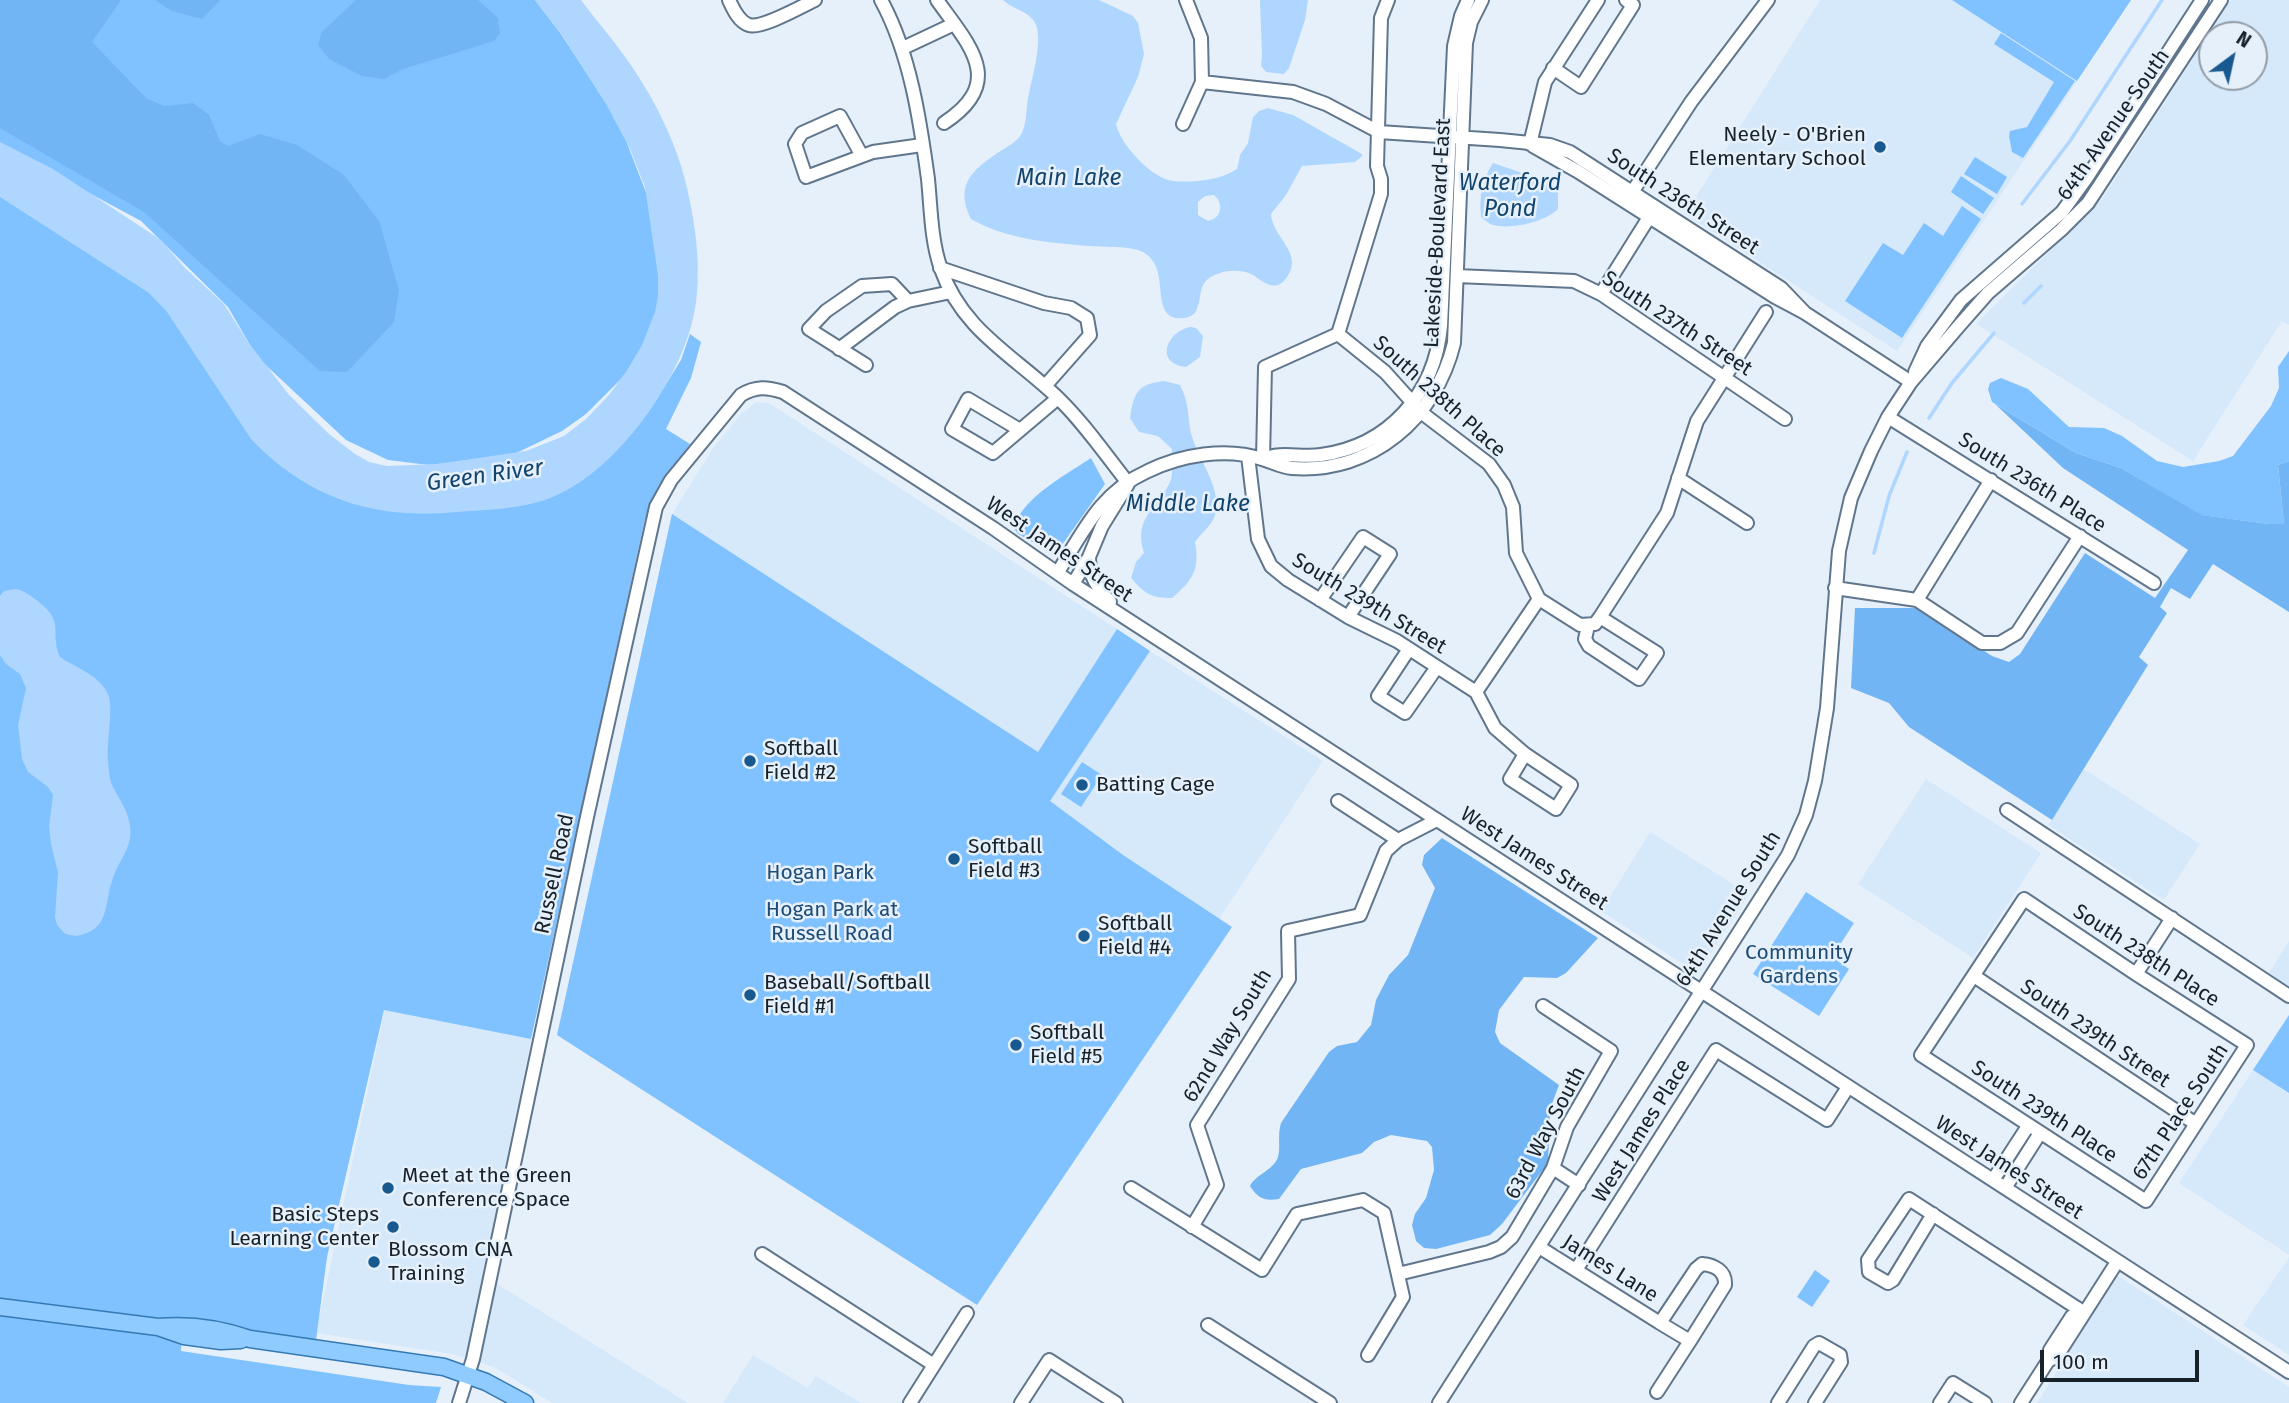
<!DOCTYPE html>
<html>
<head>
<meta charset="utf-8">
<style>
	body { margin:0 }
	#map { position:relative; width:2289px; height:1403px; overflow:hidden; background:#e6f0fa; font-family:"Fira Sans",sans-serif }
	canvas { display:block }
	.north { position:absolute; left:2198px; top:21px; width:70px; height:70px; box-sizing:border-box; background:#e6f0fa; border:2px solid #939da7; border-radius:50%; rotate:33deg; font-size:19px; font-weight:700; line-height:28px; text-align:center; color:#17212a }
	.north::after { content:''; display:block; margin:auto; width:24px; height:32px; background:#18598f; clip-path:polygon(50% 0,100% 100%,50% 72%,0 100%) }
	.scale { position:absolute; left:2040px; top:1350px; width:159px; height:32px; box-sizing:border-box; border:4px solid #17212a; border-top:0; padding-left:9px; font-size:21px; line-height:24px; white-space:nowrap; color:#17212a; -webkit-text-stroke:5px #e6f0fa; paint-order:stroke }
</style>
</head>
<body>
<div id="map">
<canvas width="2289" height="1403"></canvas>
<div class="north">N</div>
<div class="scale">100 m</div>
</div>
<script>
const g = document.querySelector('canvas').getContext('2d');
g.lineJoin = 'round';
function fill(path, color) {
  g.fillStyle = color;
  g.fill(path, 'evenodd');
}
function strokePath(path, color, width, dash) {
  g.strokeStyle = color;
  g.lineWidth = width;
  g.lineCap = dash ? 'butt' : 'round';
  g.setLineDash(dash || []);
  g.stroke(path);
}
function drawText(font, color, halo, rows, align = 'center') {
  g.font = font + ' "Fira Sans",sans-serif';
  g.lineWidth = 5;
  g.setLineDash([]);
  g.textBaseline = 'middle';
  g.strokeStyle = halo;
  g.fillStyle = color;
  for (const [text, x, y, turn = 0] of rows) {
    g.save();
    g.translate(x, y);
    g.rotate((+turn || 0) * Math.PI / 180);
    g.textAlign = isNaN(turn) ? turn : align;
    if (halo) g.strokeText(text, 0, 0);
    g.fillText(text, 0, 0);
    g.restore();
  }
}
fill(new Path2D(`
	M1820,0H2131L1897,351L1685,214Z
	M2231,0H2289V325L2282,321L2193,461L1976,324L2102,199ZM2212,35H2254V77H2212Z
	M756,402L769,403L1117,629L1038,752L672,514L713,448L741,414Z
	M1150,651L1323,761L1219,919L1047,805Z
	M2084,769L2200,844L2164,900L2048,825Z
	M1926,779L2041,853L1973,958L1858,884Z
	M1650,832L1749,894L1698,974L1601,911Z
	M2289,941V988L2268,974Z
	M386,1004L531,1039L483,1275L688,1403H552L496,1368L452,1354L316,1333Z
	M2253,1070L2289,1093V1255L2179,1183Z
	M2289,1257V1355L2243,1325Z
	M2117,1275L2289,1387V1403H2037Z
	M753,1355L808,1388L816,1376L861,1403H723Z`), '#d6e9fb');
fill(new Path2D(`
	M0,0H535L561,34L608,106L625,138L652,208L660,283L658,306L640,354L621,379L586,414L562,431L510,456L429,465L388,460L346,440L257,357L228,307L141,221L0,145Z
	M1952,0H2131L2077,81Z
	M2001,33L2075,81L2023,158L2012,152L2009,136L2010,131L2027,127L2054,82L1994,44Z
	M1975,157L2007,177L1997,194L1964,174Z
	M1961,176L1994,198L1983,214L1951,192Z
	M0,191L133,275L393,509L655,402L681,360L690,334L701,342L691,378L666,429L690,444L653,499L645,519L531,1039L384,1010L327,1257L314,1355L182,1339L181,1351L409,1385L441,1387L436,1403H0Z
	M1962,206L1981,219L1902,338L1845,301L1883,243L1903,255L1924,223L1943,236Z
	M2289,351V461L2278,465L2284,524H2269L2201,515L2121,468L2076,453L1992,402L1988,389L1990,383L2001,378L2028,389L2069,427L2104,428L2122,436L2157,461L2183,467L2219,461L2233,456L2271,406L2279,388L2278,367Z
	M1091,458L1105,484L1062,545L1055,549L1045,545L1043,548L1018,534L1015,530C1016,501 1069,473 1091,458Z
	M672,514L1038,752L1117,629L1150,651L1050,801L1123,855L1232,927L977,1305L557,1035Z
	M1082,762L1102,775L1081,807L1061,794Z
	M1806,892L1854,923L1832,957L1849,969L1819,1016L1753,974Z
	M2289,1015V1093L2253,1070Z
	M1815,1270L1830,1281L1812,1307L1797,1297Z`), '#80c1ff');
fill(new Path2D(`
	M0,0H121L92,42L147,99L165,106L193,103L209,115L220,141L228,146L260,134L297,145L344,175L379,221L399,290L394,322L347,372L320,371L144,212L0,128Z
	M155,0H220L202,19L172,11Z
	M356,0H478L498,18L500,33L494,41L403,69L384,79L362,76L329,59L318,45L322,32Z
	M1995,404L2076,453L2121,468L2202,515L2269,524H2284L2278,465L2289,461V612L2213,564L2190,599L2171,588L2160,607L2167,613L2139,657L2148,665L2052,820L1909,727L1889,703L1851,688L1855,608H1917L1992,656L2009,662L2020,654L2085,553L2155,598L2188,550L2063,468Z
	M1442,838L1598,938L1566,973L1557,978L1524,977L1499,1010L1495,1032L1500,1043L1559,1085L1550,1109L1548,1163L1502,1224L1490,1235L1436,1249L1424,1248L1416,1241L1412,1225L1415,1214L1426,1198L1434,1170L1432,1147L1427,1141L1391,1135L1374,1142L1362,1153L1301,1169L1279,1199C1265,1201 1258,1199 1250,1186C1256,1174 1274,1170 1278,1157C1281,1147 1277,1136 1281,1123L1329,1052L1337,1046L1357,1042L1371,1025L1376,1000L1389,975L1408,955L1435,888L1422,865L1424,855Z`), '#72b5f5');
fill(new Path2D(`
	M535,0H581C593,17 608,33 620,50C655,97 681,149 691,207C697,237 700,271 696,302C687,374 616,476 545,500C517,509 486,510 456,512C375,520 308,499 251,439L167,312L149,293L0,197V142L53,169L161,240L184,267L224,304L248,342L289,395L329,434L355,454L369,462L387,466L437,464L526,451L564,436L586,419L609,395L626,372L642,345L655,312L658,296V276L645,187L630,149L606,104L562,35Z
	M1003,0H1099L1133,16L1138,23L1144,54L1138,77L1116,124C1120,144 1152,179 1173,181C1193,183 1221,180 1237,169L1240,155L1248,143L1253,117L1259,111L1268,108L1293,115L1362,154V156L1355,162L1302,166L1286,195L1271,214C1272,237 1304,253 1287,277C1275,295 1262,280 1251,274C1243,270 1228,270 1220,273C1195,281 1204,295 1196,311C1193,318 1179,320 1172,317C1151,306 1172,262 1138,250C1123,246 1105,247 1090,246C1050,243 1005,239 971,219C953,183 975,168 1002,150C1010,145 1018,141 1022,133C1026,124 1026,114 1027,106C1029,85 1046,38 1034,21C1026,10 1012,9 1003,0ZM1214,195C1224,204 1222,218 1208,221L1198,215V202L1205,196Z
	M1260,0H1308L1305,20L1289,68L1284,74L1266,72L1261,66L1262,56Z
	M1493,163L1537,178L1558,191V209C1545,222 1508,231 1490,224C1487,222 1484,219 1481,217C1479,196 1482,180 1493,163Z
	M1191,327L1196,328L1203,336L1200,357L1186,367C1153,363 1168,330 1191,327Z
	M1164,381L1180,385C1190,405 1187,414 1191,433C1197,458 1220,484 1216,511C1214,524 1202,532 1195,542C1200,570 1193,580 1172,598C1151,598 1145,594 1131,578L1136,562L1144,553C1133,517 1157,510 1170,482C1174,474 1171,459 1172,449L1158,436L1139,432L1130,418C1134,393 1137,384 1164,381Z
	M15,589C23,590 28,594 35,599C67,622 49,631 60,657C76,668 97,674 107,692C115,705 106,742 108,761C109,769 109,780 113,787C120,801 128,810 130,826C133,849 118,860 112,881C105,901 109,927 84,934C76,937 71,936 64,933L57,925L55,917L58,873L51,844L49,826L53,795L48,787L28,772L22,759L18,725L26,688L20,674L6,664L0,655V596L4,591Z`), '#aed6fe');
strokePath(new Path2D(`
	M2022,204L2070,141L2162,0
	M2024,303L2041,286
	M1929,418L1952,383L1994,333
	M1874,553L1889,496L1907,452`), '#aed6fe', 3.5);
const minor = new Path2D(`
	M729,0C733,9 739,22 749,25C762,29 802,6 815,0
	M881,0C910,53 920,120 928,179C931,209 931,241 941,269C962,330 1013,355 1057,397C1084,423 1105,454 1128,483
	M937,0C969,45 1007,82 944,123
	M903,48L954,24
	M1553,68L1581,87L1633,5L1626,0
	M1202,82L1293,92L1326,104L1379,132L1500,140L1550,145L1570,152L1781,288L1805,313
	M1183,124L1202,82L1201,38L1186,0
	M1530,144L1545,82L1598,0
	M1533,146L1577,171L1775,297L1805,313L1911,382
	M862,156L840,116L802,133L795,144L806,177L873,152L922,145
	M1629,197L1691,102L1768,0
	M940,268L1044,303L1071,308L1087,318L1090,335L1045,386
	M1457,276L1574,281L1601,294L1785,419
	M1601,294L1653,211
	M1338,334L1385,372L1422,413L1489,464L1504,485L1513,507L1516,553L1539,599L1580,625L1595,624L1600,617L1657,653L1639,679L1589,646L1585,639L1588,626
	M839,349L895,307L908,301L951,292
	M866,365L809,329L826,311L862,286L892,284L908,301
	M1915,372L1927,346L1961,300L2062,212L2086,179L2202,0
	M1888,417L2154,583
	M1020,430L968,399L952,429L993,453L1058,398
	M1248,456L1258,539L1271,566L1288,580L1348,617L1397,641L1476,692L1495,728L1525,754L1571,785L1556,809L1510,779L1525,754
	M1263,459C1281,451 1301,458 1321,455C1389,446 1435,393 1441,326L1454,46L1461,16L1468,0
	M1263,459L1265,367L1338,334L1381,194V179L1377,166L1381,18L1388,0
	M1678,478L1747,523
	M1089,557C1089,577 1098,588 1110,602
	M1058,572C1084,530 1101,492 1148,471C1181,455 1226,447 1262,459C1273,462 1280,467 1292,468C1372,474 1436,418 1454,343L1466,43L1471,22L1482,0
	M1073,584L1089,557L1102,526L1128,484
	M1835,588L1917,600L1982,643H2000L2017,633L2080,536
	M1320,600L1363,537L1390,554L1348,617
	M1917,600L1991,480
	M1600,617L1667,513L1697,421L1766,312
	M1409,649L1378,696L1405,713L1437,667
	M1476,692L1539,599
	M1338,801L1398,840
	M2007,810L2289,996
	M2024,899L2136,974L2247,1045L2146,1201L1921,1055Z
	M2136,974L2172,918
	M1974,976L2196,1124
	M1553,1168L1579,1185
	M1993,1180L2028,1126
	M1131,1188L1262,1270L1297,1214L1363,1200L1384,1213L1403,1297L1368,1355
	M2005,1188L2040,1133
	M1933,1214L1893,1280L1888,1283L1869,1272L1868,1260L1909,1199L2077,1308L2084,1313
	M1192,1227L1217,1185L1197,1125L1289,979L1288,931L1360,915L1386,851L1398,840L1437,820
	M1539,1247L1660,1323
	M762,1254L934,1365
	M1576,1270L1716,1050L1827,1120L1848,1087
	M1398,1274L1489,1252L1501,1247L1512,1237L1553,1168L1567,1127L1611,1051L1543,1006
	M1208,1325L1330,1403
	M2048,1361L2050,1350L2072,1316
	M1657,1392L1690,1341L1660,1323L1696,1269L1702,1264C1714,1265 1726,1271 1725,1285L1690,1341
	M459,1403L473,1359L587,817L656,507L671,480L741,395C756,386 767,387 783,392L993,528L1073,584L2289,1372
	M910,1403L967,1313
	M1021,1403L1049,1360L1116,1403
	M1439,1403L1764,893L1788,855L1806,815L1815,781L1827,708L1839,551L1851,498L1871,451L1888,417L1911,382L1958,327L1988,293L2061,230L2088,203L2221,0
	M1778,1403L1814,1346L1819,1343L1840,1355L1841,1362L1815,1403
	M1940,1403L1953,1383L1985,1403
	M2021,1403L2048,1361L2057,1356L2117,1262`);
const major = new Path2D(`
	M0,1307L158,1327L184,1336L221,1341L241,1340
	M158,1327C191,1324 219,1328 250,1339L444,1367L486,1382L525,1403`);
strokePath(minor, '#60768c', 16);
strokePath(major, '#3579b4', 19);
strokePath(minor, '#fff', 12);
strokePath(major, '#8fcbff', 16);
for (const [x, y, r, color] of [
	[1880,147,7,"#18598f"],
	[750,761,7,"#18598f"],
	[1082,785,7,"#18598f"],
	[954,859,7,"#18598f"],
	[1084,936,7,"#18598f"],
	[750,995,7,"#18598f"],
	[1016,1045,7,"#18598f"],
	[388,1188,7,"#18598f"],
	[393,1227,7,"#18598f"],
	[374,1262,7,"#18598f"]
]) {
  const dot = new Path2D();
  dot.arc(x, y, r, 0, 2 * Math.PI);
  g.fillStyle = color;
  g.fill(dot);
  strokePath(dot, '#e6f0fa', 2.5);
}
drawText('21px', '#17212a', '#e6f0fa', [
	["64th Avenue South",2114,125,-55],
	["South 236th Street",1683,202,33],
	["Lakeside Boulevard East",1438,233,-87],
	["South 237th Street",1677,324,33],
	["South 238th Place",1439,397,42],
	["South 236th Place",2032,483,32],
	["West James Street",1059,550,34],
	["South 239th Street",1369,604,31],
	["West James Street",1534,859,33],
	["Russell Road",555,874,-78],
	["64th Avenue South",1729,909,-58],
	["South 238th Place",2146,956,33],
	["South 239th Street",2095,1034,34],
	["62nd Way South",1228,1036,-59],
	["South 239th Place",2044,1112,33],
	["67th Place South",2181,1112,-57],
	["West James Place",1642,1131,-58],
	["63rd Way South",1546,1133,-62],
	["West James Street",2009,1168,33],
	["James Lane",1610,1269,32]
]);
drawText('21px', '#17212a', '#e6f0fa', [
	["Neely - O'Brien",1866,135,"right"],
	["Elementary School",1866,159,"right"],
	["Softball",764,749],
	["Field #2",764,773],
	["Batting Cage",1096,785],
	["Softball",968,847],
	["Field #3",968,871],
	["Softball",1098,924],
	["Field #4",1098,948],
	["Baseball/Softball",764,983],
	["Field #1",764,1007],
	["Softball",1030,1033],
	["Field #5",1030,1057],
	["Meet at the Green",402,1176],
	["Conference Space",402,1200],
	["Basic Steps",379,1215,"right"],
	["Learning Center",379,1239,"right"],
	["Blossom CNA",388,1250],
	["Training",388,1274]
], 'left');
drawText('21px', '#1d4d77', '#e6f0fa', [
	["Hogan Park",820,873],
	["Hogan Park at",832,910],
	["Russell Road",832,934],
	["Community",1799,953],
	["Gardens",1799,977]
]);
drawText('italic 23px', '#13446d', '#e6f0fa', [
	["Main Lake",1069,179],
	["Waterford",1510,184],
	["Pond",1510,210],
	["Green River",485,476,-8],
	["Middle Lake",1188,505]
]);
</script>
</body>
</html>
